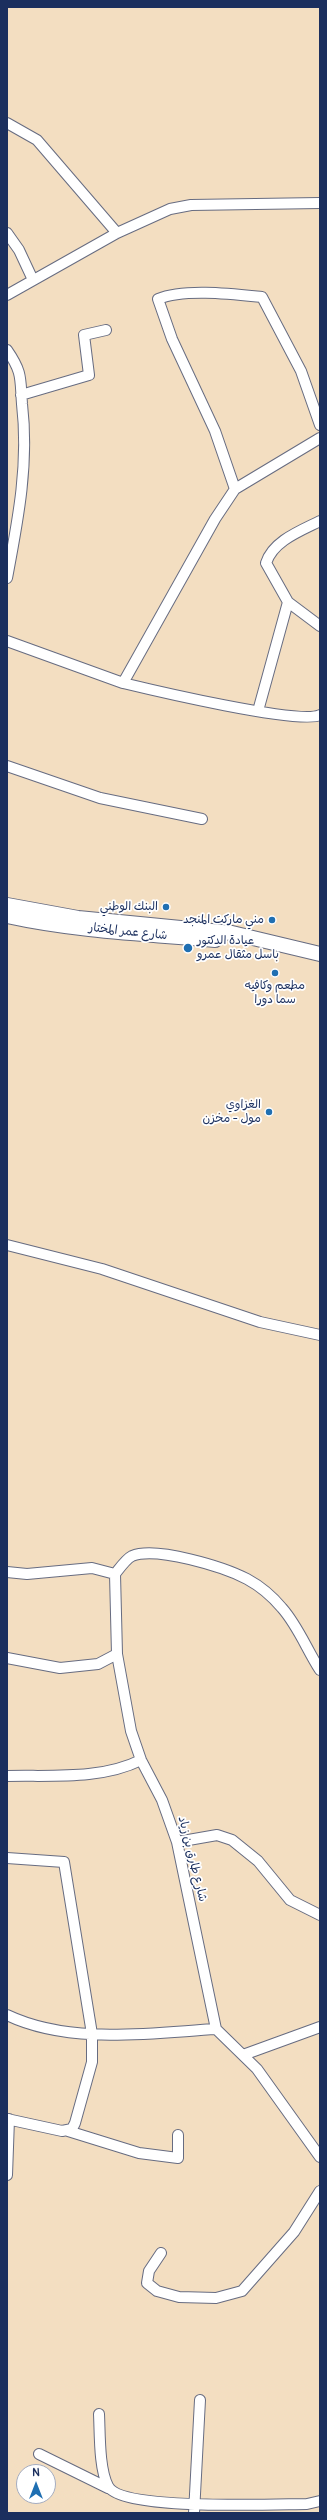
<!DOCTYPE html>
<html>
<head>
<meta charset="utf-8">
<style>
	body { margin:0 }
	#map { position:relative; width:327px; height:2520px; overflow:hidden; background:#f3dec1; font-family:Pangolin,sans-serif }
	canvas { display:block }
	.frame { position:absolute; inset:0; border:8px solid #1b2f5e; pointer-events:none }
	.north { position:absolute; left:16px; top:2464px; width:40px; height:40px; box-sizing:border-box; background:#fff; border:1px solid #a4acbf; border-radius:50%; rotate:0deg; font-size:11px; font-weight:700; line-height:16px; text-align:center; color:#1b2f5e }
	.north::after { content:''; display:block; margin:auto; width:14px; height:18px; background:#1f6fb2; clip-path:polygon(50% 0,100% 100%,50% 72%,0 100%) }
</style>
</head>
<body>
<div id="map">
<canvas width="327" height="2520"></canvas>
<div class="frame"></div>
<div class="north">N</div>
</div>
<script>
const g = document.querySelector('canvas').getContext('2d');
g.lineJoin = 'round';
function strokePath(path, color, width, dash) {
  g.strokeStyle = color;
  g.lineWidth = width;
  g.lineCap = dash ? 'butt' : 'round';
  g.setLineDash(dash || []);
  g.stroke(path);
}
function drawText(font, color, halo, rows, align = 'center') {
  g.font = font + ' Pangolin,"Playpen Sans Arabic",sans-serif';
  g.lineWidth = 3.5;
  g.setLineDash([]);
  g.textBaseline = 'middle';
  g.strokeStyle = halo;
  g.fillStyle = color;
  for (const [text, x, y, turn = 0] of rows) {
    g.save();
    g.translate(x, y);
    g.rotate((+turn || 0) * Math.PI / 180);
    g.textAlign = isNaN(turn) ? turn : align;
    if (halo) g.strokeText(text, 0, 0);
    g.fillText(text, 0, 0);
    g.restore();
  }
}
const minor = new Path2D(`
	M7,123L37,140L117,233
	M7,233L19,250L33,280
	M7,295L117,233L170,209L191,205L320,203
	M7,350C23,373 20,379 22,404C29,464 18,520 7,578
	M21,395L89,375L84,335L106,330
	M235,489L215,431L172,339L158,299C184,288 233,294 262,297L301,371L320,425
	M320,521C300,531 273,541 266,563L288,602L320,626
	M7,641L123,683L215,519L235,489L320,438
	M123,683C152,690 300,725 320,715
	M258,711L288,602
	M7,766L100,798L202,819
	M7,1245L102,1269L260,1322L320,1335
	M7,1572L27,1574L92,1568L115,1574L117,1654L131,1731L141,1760L162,1800L177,1842L216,2029L257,2069L320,2157
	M115,1574C119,1569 126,1559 132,1556C156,1546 224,1567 247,1579C260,1586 272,1596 282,1608C298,1626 307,1650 320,1670
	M7,1658L60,1668L98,1664L117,1654
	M7,1776C51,1775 101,1780 141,1760
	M177,1842L217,1835L232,1840L258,1861L290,1900L320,1915
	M7,1858L64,1862L92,2034V2062L75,2123L72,2129L62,2131L7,2119
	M7,2015C70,2045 149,2033 216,2029
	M243,2055L320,2027
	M68,2131L139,2153L178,2158V2135
	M7,2175L9,2119
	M161,2253L149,2271L147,2283L157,2291L179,2297L216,2298L242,2291L294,2232L320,2191
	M99,2414C100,2434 99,2469 108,2486C120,2511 277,2504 307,2504L320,2501
	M39,2454L108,2488
	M194,2513L200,2400`);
const secondary = new Path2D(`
	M7,905L78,918L232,933L320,954
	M7,916C75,931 146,934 215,940`);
strokePath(minor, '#676c81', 12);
strokePath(secondary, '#676c81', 16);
strokePath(minor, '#fff', 10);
strokePath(secondary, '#fff', 14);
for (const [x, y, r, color] of [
	[166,907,4,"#1f6fb2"],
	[272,920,4,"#1f6fb2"],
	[188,948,5,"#1f6fb2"],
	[275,973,4,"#1f6fb2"],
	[269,1112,4,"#1f6fb2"]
]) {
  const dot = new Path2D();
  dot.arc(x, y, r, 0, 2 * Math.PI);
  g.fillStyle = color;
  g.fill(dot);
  strokePath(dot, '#fff', 1.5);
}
drawText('12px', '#1b2f5e', '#fff', [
	["البنك الوطني",158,907],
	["مني ماركت المنجد",264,920],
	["عيادة الدكتور",197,941,"left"],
	["باسل مثقال عمرو",197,955,"left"],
	["مطعم وكافيه",275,986,"center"],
	["سما دورا",275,1000,"center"],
	["الغزاوي",261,1105],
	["مول - مخزن",261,1119]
], 'right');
drawText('12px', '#1b2f5e', '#fff', [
	["شارع عمر المختار",128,932,6],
	["شارع طارق بن زياد",192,1859,76]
]);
</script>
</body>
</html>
